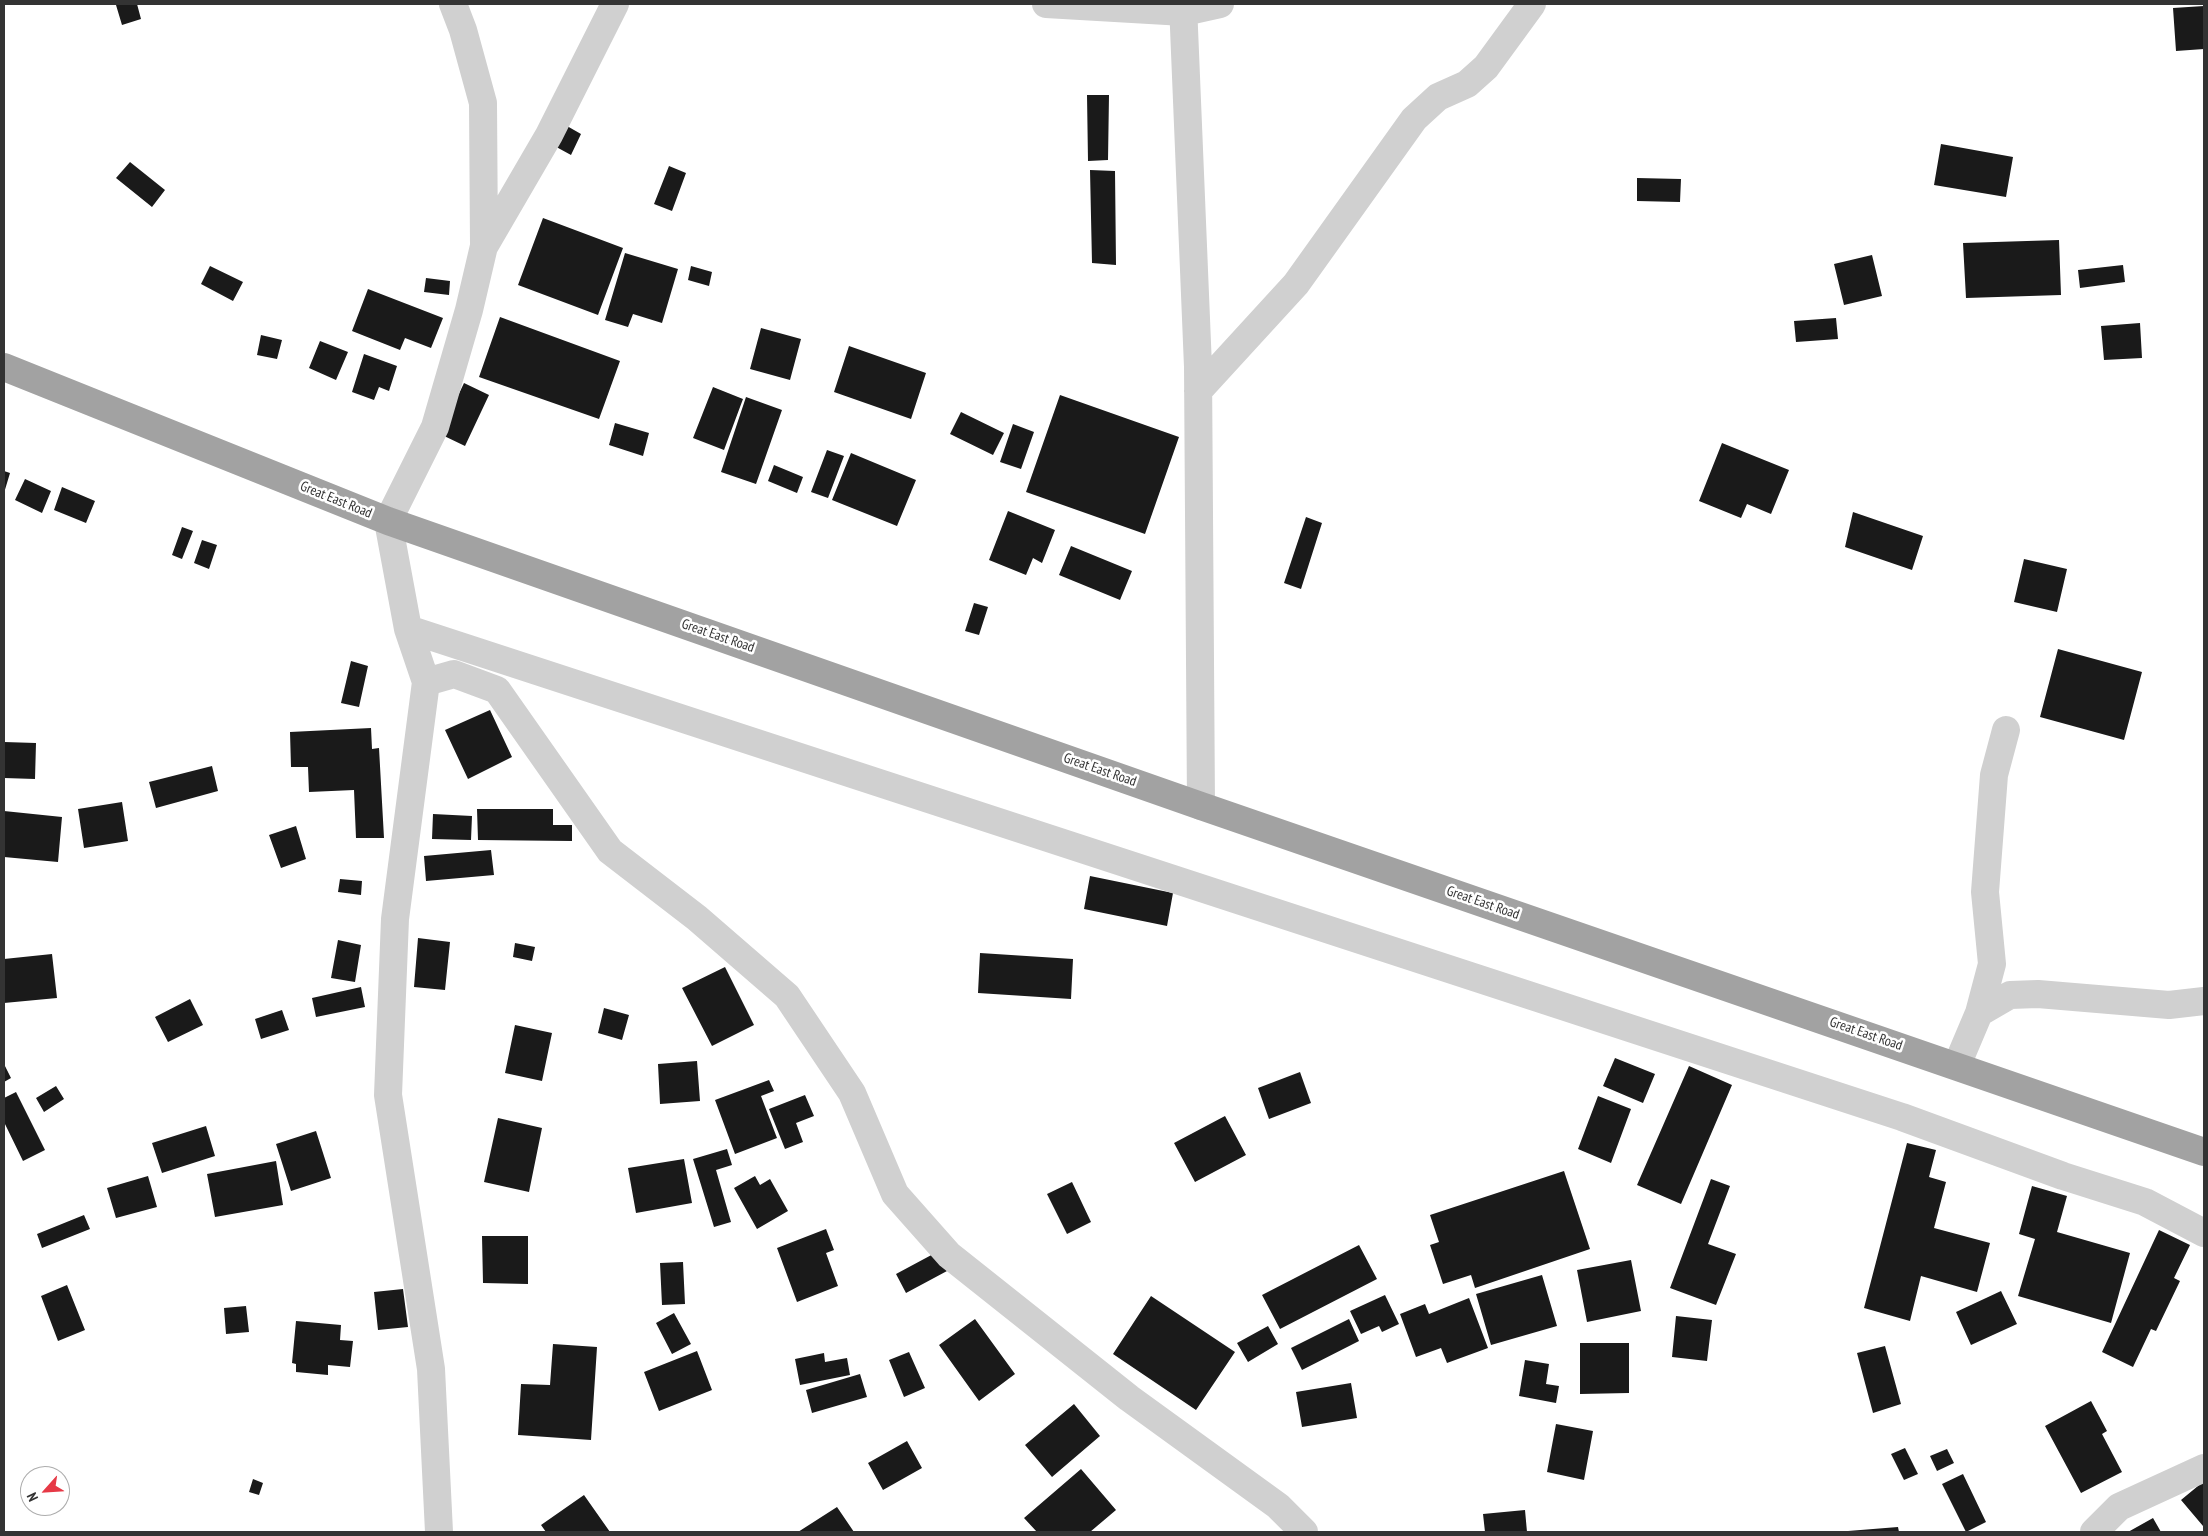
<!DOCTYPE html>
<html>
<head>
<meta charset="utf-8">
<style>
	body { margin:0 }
	#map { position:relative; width:2208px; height:1536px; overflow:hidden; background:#fff; font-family:"PT Sans Narrow",sans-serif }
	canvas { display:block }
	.frame { position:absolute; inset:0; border:5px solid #333; pointer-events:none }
	.north { position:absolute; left:20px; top:1466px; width:50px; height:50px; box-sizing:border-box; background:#fff; border:1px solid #adadad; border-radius:50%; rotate:244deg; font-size:14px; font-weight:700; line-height:20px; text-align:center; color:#333 }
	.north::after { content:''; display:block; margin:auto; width:18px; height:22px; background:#e63946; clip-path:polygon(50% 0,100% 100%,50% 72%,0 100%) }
</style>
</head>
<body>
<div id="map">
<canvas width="2208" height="1536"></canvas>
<div class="frame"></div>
<div class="north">N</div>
</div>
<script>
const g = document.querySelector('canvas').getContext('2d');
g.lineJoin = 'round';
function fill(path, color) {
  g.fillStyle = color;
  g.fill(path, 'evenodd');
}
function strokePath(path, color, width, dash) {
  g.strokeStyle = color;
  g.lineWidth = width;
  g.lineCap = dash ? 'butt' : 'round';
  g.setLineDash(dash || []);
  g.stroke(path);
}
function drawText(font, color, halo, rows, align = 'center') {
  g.font = font + ' "PT Sans Narrow",sans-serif';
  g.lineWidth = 5;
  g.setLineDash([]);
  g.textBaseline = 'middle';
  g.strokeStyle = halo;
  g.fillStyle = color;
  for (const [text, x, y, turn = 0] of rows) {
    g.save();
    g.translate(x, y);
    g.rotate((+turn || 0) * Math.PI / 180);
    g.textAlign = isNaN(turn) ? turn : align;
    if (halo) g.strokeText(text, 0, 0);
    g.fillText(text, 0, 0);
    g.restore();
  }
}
fill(new Path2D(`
	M121,4H137L141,19L122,25L116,5Z
	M2204,6V49L2176,51L2173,8Z
	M1087,95H1109L1108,160L1088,161Z
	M560,122L581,134L571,155L549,143Z
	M1941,144L2013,157L2006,197L1934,185Z
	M130,162L165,190L152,207L116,178Z
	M669,166L686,173L672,211L654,204Z
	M1090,170L1115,171L1116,265L1092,263Z
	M1637,178L1681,179L1680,202L1637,201Z
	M543,218L623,248L598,315L518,285Z
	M2059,240L2061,295L1966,298L1963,243Z
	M625,253L678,269L662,323L633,314L628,327L605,320Z
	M1872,255L1882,296L1844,305L1834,264Z
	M2123,265L2125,282L2080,288L2078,270Z
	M210,266L243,282L233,301L201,284Z
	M691,266L712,272L709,286L688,280Z
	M426,278L450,281L449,295L424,292Z
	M368,289L443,318L431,348L405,338L400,350L352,331Z
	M500,317L620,361L599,419L479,377Z
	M1836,318L1838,339L1796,342L1794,321Z
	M2140,323L2142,358L2104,360L2101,326Z
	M761,328L801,339L790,380L750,369Z
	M261,335L282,340L277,359L257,355Z
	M320,341L348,352L336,380L309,368Z
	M849,346L926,373L911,419L834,392Z
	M364,354L397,366L389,391L379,387L374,400L352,392Z
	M464,383L489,395L465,446L440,434Z
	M713,387L743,399L724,450L693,438Z
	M1060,395L1179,437L1145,534L1026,492Z
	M746,397L782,410L756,484L721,472Z
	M961,412L1004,433L993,455L950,434Z
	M615,423L649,433L643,456L609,445Z
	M1013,424L1034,432L1021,469L1000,462Z
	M1722,443L1789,470L1771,514L1747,504L1741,518L1699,501Z
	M827,450L844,456L828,498L811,492Z
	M851,453L916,480L897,526L832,500Z
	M774,465L803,477L797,493L768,481Z
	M4,471L10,473L4,493Z
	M25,479L51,491L42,513L15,500Z
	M62,487L95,501L86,523L54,510Z
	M1008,511L1055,530L1042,563L1033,558L1026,575L989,560Z
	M1853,512L1923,536L1912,570L1845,547Z
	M1306,517L1322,523L1301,589L1284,583Z
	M182,527L193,531L182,559L172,555Z
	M202,540L217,545L209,569L194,563Z
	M1071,546L1132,571L1120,600L1059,575Z
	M2024,559L2067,569L2057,612L2014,602Z
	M974,603L988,607L979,635L965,631Z
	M2058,649L2142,672L2124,740L2040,717Z
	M351,661L368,666L359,707L341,703Z
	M490,710L512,757L468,779L445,730Z
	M371,728L372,749L379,748L384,838H356L354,790L309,792L308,767H291L290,732Z
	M4,742L36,743L35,779L4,778Z
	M212,766L218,791L156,808L149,782Z
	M122,802L128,841L84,848L78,809Z
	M477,809H553V825H572V841L478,840Z
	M4,811L62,817L58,862L4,857Z
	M433,814L472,816L471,840L432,839Z
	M296,826L306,859L281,868L269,835Z
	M491,850L494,875L426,881L424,856Z
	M1090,876L1173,893L1167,926L1084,909Z
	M340,879L362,881L361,895L338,892Z
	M418,938L450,942L445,990L414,987Z
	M338,940L361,945L355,982L331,978Z
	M515,943L535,947L532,961L513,957Z
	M980,953L1073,959L1071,999L978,993Z
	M52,954L57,998L4,1003V959Z
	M725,967L754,1025L712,1046L682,988Z
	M361,987L365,1007L316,1017L312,998Z
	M190,999L203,1025L168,1042L155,1017Z
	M604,1008L629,1015L622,1040L598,1033Z
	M282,1010L289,1030L261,1039L255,1019Z
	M515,1025L552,1033L542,1081L505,1073Z
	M1615,1058L1655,1074L1643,1103L1603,1086Z
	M697,1061L700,1101L660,1104L658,1064Z
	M4,1064L11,1078L4,1082Z
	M1689,1066L1732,1085L1681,1204L1637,1185Z
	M1300,1072L1311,1103L1269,1119L1258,1088Z
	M769,1080L774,1091L761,1096L777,1138L735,1154L715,1100Z
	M56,1086L64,1099L44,1112L36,1098Z
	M16,1092L45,1150L23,1161L4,1122V1098Z
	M805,1095L814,1116L796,1123L803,1142L785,1149L769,1109Z
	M1598,1096L1631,1109L1611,1163L1578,1149Z
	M1225,1116L1246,1155L1195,1182L1174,1143Z
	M498,1118L542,1128L529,1192L484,1182Z
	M206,1126L215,1156L162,1173L152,1143Z
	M316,1131L331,1178L291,1191L276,1144Z
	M1907,1143L1936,1150L1929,1177L1946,1182L1934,1228L1990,1243L1977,1292L1921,1276L1910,1321L1864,1308Z
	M727,1149L732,1165L716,1170L731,1222L714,1227L693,1159Z
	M684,1159L692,1203L636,1213L628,1168Z
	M276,1161L283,1205L215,1217L207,1174Z
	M1564,1171L1590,1249L1475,1288L1471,1275L1443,1284L1430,1245L1439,1242L1430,1215Z
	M148,1176L157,1207L116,1218L107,1188Z
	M755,1176L760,1185L770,1179L788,1211L757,1229L734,1188Z
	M1711,1179L1730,1186L1708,1244L1736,1254L1716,1305L1670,1288Z
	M1072,1182L1091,1222L1067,1234L1047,1194Z
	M2032,1186L2067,1196L2057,1232L2130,1253L2111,1323L2018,1296L2035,1239L2019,1234Z
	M84,1215L90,1229L42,1248L37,1234Z
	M826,1229L834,1250L826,1253L838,1286L797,1302L777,1248Z
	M2159,1230L2190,1245L2174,1278L2180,1281L2156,1331L2151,1329L2133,1367L2102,1352Z
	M482,1236H528V1284L483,1283Z
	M1359,1245L1377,1279L1280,1329L1262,1295Z
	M937,1252L947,1271L906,1293L896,1274Z
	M1631,1260L1641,1311L1587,1322L1577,1270Z
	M683,1262L685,1304L662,1305L660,1263Z
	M1542,1275L1557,1326L1491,1345L1476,1294Z
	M67,1285L85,1330L58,1341L41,1296Z
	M403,1289L408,1327L378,1330L374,1292Z
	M2001,1291L2017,1324L1971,1345L1956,1312Z
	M1385,1295L1399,1324L1382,1332L1379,1326L1361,1334L1350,1311Z
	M1151,1296L1235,1352L1196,1410L1113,1354Z
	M1469,1298L1488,1348L1447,1363L1441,1348L1416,1357L1400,1314L1425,1304L1429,1314Z
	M246,1306L249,1332L226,1334L224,1308Z
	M674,1313L691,1344L672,1354L656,1323Z
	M1676,1316L1712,1320L1707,1361L1672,1357Z
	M975,1319L1015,1374L979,1401L939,1345Z
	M1349,1319L1359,1341L1302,1370L1291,1348Z
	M296,1321L341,1325L340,1340L353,1341L350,1367L328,1365V1375L296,1372V1364L292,1363Z
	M1268,1326L1278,1344L1248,1362L1237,1343Z
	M1580,1343H1629V1393L1580,1394Z
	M553,1344L597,1347L591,1440L518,1435L521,1384L550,1385Z
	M1885,1346L1901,1404L1873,1413L1857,1353Z
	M697,1351L712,1390L659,1411L644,1372Z
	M909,1352L925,1388L904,1397L889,1360Z
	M824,1353L825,1362L847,1358L850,1375L800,1385L795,1359Z
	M1525,1360L1549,1364L1546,1384L1559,1386L1556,1403L1519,1396Z
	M860,1374L867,1397L812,1413L806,1390Z
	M1351,1383L1357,1418L1302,1427L1296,1392Z
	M2091,1401L2107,1431L2102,1434L2122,1472L2081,1493L2045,1426Z
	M1074,1404L1100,1436L1052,1477L1025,1445Z
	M1556,1424L1593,1431L1584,1480L1547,1472Z
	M907,1441L922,1468L883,1490L868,1463Z
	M1905,1448L1918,1474L1904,1480L1891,1454Z
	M1947,1449L1954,1463L1937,1471L1930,1456Z
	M1081,1469L1116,1510L1090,1532H1037L1024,1518Z
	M1963,1474L1986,1522L1966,1532L1942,1484Z
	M253,1479L263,1483L259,1495L249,1492Z
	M2204,1481V1525L2203,1526L2181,1500Z
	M584,1495L610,1532H546L541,1525Z
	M837,1507L854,1532H798Z
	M1525,1510L1527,1532H1485L1483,1514Z
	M2153,1518L2161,1532H2128Z
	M1898,1527L1899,1532H1848V1531Z`), '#1a1a1a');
strokePath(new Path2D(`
	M1046,4L1184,12L1220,4
	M1183,4L1198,367L1201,806
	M485,245L549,135L615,4
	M1198,391L1296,284L1414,119L1438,97L1467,84L1486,67L1532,4
	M408,629L1902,1117L2063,1176L2145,1202L2204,1233
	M426,682L454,674L497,690L610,851L697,918L787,996L852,1093L895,1194L949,1255L1129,1398L1278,1506L1304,1532
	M1979,1013L1992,964L1985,892L1994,775L2006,730
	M1957,1065L1979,1013L2010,995L2038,994L2169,1005L2204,1001
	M439,1532L431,1369L388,1095L395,919L426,682L408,629L388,521L435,427L469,310L484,246L483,103L463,30L453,4
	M2094,1532L2119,1507L2204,1468`), '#d0d0d0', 28);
strokePath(new Path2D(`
	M4,367L388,521L1201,806L2204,1152`), '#a2a2a2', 28);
drawText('14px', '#333', '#fff', [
	["Great East Road",336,500,22],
	["Great East Road",718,636,19],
	["Great East Road",1100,770,19],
	["Great East Road",1483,903,19],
	["Great East Road",1866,1034,19]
]);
</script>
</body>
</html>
